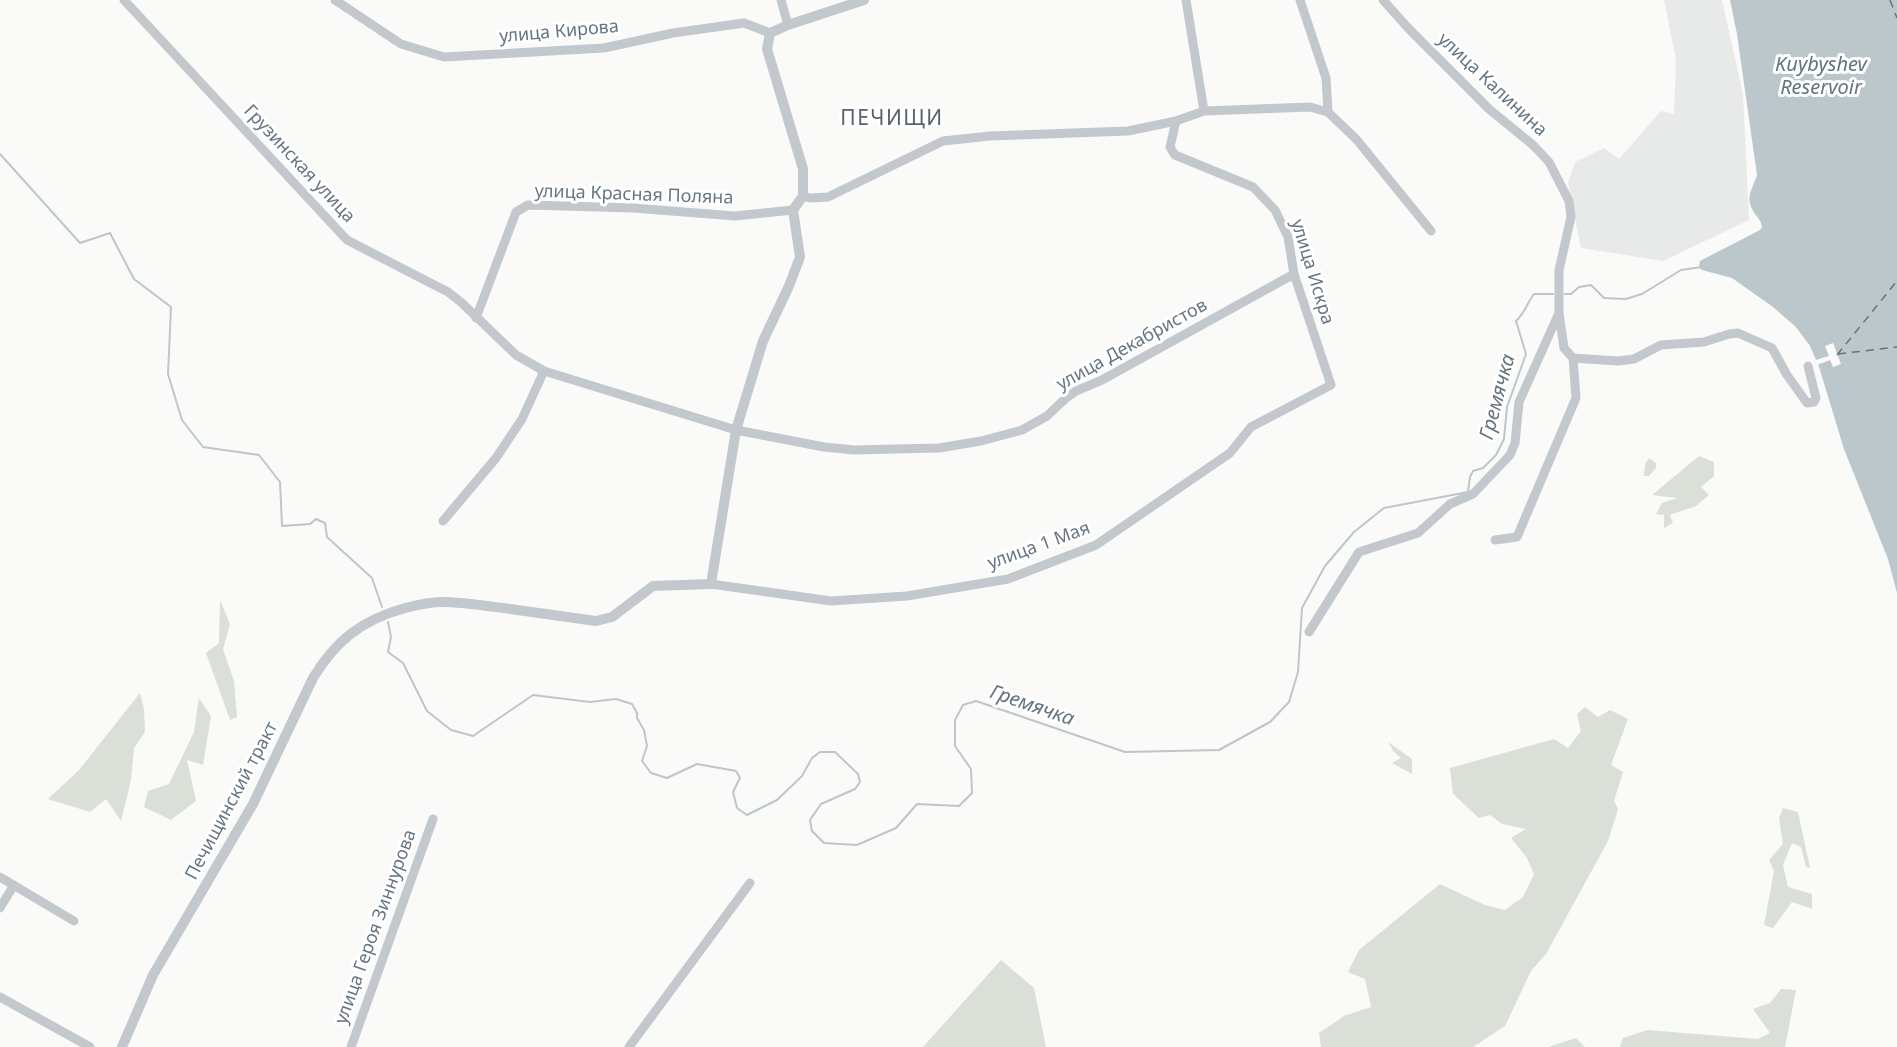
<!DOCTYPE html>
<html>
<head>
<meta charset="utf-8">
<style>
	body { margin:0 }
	canvas { display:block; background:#fafaf8 }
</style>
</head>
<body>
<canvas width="1897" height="1047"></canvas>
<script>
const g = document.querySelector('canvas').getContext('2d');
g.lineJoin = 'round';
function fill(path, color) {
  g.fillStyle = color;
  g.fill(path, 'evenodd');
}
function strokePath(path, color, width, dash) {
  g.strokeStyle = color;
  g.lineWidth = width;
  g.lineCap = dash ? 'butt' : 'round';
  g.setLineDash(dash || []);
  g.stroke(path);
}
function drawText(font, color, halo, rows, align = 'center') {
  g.font = font + ' "Noto Sans",sans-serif';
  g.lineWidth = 6;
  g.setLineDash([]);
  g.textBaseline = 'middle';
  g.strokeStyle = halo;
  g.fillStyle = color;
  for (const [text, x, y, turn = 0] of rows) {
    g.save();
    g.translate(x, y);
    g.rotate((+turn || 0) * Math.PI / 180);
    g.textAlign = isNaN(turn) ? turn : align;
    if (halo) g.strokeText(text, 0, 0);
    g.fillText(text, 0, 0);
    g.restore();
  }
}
fill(new Path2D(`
	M1664,0H1722L1743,94L1749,220L1663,261L1581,248L1568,183L1575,162L1604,148L1619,159L1661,111L1674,114L1676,60Z`), '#e8e9e9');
fill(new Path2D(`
	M1699,456L1714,462V476L1701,487L1709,495L1696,506L1670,515L1673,523L1664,528V515L1656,514L1662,503L1677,498L1652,495Z
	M1649,458L1656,463V468L1649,476H1644L1645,464Z
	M220,600L230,624L223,649L234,681L237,717L230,720L206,653L219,643Z
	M140,693L144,709L145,732L134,748L131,780L121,821L106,799L90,812L48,799L79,770Z
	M199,698L211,716L203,765L187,760L196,801L171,820L144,807L148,791L169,784L194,732Z
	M1585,707L1598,717L1610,710L1628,719L1611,765L1623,772L1614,801L1618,809L1608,841L1546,954L1531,971L1505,1026L1473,1047H1321L1319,1033L1344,1016L1371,1007L1365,979L1348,972L1359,950L1440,884L1485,905L1505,910L1523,897L1534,874L1527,858L1511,838L1526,829L1502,824L1490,815L1479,818L1453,794L1450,768L1554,739L1568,748L1581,731L1577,714Z
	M1388,742L1412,759V774L1392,763L1401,758L1394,752Z
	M1783,808L1798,812L1810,868L1806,867L1801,847L1792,843L1783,865L1788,887L1812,894V909L1792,902L1773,928L1764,925L1774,871L1769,860L1783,844L1779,818Z
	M1001,960L1034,988L1046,1047H923Z
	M1781,989L1796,990L1785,1047H1620L1623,1038L1647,1030L1758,1039L1770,1033L1753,1009L1770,1003Z
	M1576,1038L1585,1047H1548Z`), '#dadfd7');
fill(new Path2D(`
	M1730,0H1897V593L1888,559L1844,449L1819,367L1810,346L1796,327L1773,307L1732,278L1702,270L1699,267L1700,261L1760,230L1762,227C1761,221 1759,219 1755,214C1744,197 1752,191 1757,175L1737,34Z`), '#bbc7cb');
fill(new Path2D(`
	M1833,343L1841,364L1833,367L1830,360L1817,365L1816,360L1829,356L1825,346Z`), '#fafaf8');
strokePath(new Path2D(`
	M0,154L80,243L110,233L134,279L171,307L168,374L182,420L203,447L259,455L280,482L282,526L310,524L316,519L325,523L327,537L372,578L382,607
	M1565,294H1571L1579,287L1591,285L1604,298L1626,299L1642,294L1681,270L1702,267
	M388,622L391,637L388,652L403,663L427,711L451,730L473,736L533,695L590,702L616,699L632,704L637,713V718L644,730L647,746L642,761L651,773L667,778L697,764L736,771L740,778L733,792L737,808L747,815L777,800L802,776L812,758L820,752H835L858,774L860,782L855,789L821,804L810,820L812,831L824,843L857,845L896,828L917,804L959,806L972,793L971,769L955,746V720L963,705L976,701L1125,752L1219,750L1270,722L1289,702L1298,672L1302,608L1325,566L1354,532L1384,508L1468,492L1470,477L1473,471L1483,468L1496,455L1504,439L1507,407L1526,354L1516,321C1525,313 1527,303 1534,294H1553`), '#bbc7cb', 2);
strokePath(new Path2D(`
	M1890,0L1897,18
	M1838,354L1897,347
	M1837,355L1897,281`), '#60757c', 1.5, [8, 6]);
strokePath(new Path2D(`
	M124,0L347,240L448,292L462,303L516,355L544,371L736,430L824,447L854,450L939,448L981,441L1022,430L1047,416L1066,398L1076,391L1102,380L1294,274
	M335,0L401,44L444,57L604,48L673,33L744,23L770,33
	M781,0L788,25
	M1186,0L1204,111
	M1300,0L1326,78L1328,112L1357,140L1431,231
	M1383,0L1409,29L1489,109L1533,145L1549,162L1569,201L1571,217L1559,270V313L1564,348L1573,358L1618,361L1634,359L1661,345L1704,342L1729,334L1738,333L1772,348L1787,375L1807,403L1814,402L1816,398L1808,366
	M803,196L810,198L828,197L943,141L990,136L1128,131L1176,121L1204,111L1310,107L1328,112
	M476,318L516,212L528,205L633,208L735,216L793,210
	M443,521L496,458L522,419L544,371
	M1495,540L1517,537L1576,398L1573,358
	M711,584L831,601L907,596L1008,579L1096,545L1230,453L1251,427L1331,385L1294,274L1288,237L1275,210L1253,187L1175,155L1170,147L1176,121
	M1309,632L1359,552L1418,533L1450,504L1473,494L1510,455L1515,443L1519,402L1559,313
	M0,877L74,921
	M0,908L14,885
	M0,997L90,1047
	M351,1047L433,819
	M629,1047L750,883`), '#c3c8cc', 9);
strokePath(new Path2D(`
	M122,1047L153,975L253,804L313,678C336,640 362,620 405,608C417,605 429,602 441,602C464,602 487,606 510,609C538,613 567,617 596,621L612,617L653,586L711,584L736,430L763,341L789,286L800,257L793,210L803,196V169L767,49L770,33L788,25L864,0`), '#c3c8cc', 10);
drawText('18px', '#657683', '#fff', [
	["улица Кирова",559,32,-5],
	["улица Калинина",1492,85,43],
	["Грузинская улица",299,164,47],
	["улица Красная Поляна",634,195,2],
	["улица Искра",1312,272,73],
	["улица Декабристов",1132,345,-29],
	["улица 1 Мая",1039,546,-20],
	["Печищинский тракт",232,801,-62],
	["улица Героя Зиннурова",376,927,-70]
]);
drawText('italic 20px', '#60757c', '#fff', [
	["Kuybyshev",1821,65],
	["Reservoir",1821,88],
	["Гремячка",1498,397,-75],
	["Гремячка",1032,706,19]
]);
g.letterSpacing = '1.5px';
drawText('21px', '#57646e', '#fff', [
	["ПЕЧИЩИ",892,119]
]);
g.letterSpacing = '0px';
</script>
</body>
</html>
